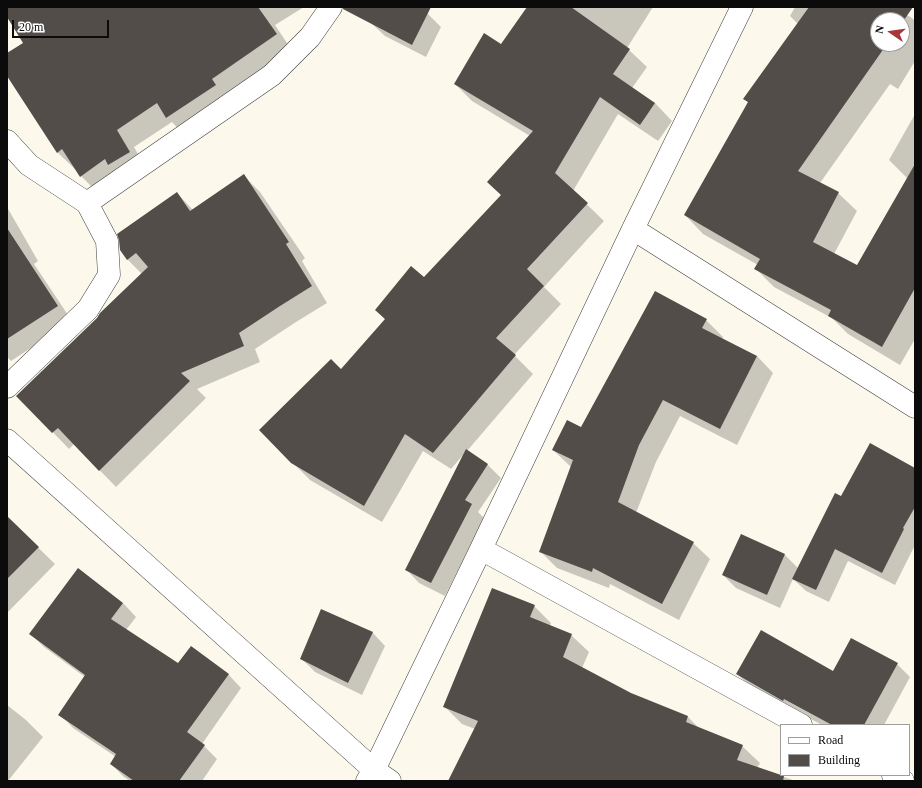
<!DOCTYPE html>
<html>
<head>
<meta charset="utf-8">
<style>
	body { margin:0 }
	#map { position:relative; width:922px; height:788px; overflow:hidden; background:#fcf9ec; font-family:"Times New Roman",serif }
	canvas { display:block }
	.frame { position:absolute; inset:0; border:8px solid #0b0b0b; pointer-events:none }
	.legend { position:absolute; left:780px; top:724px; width:130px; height:52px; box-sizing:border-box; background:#fff; border:1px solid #9d9d9d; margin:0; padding:5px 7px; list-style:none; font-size:12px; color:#0b0b0b }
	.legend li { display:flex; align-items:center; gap:8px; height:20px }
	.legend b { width:20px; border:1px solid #9d9d9d }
	.north { position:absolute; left:870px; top:12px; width:40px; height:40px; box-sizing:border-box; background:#fff; border:1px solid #9d9d9d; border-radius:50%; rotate:283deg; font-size:11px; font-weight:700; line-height:16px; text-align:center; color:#0b0b0b }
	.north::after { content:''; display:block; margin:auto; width:14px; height:18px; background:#a7373a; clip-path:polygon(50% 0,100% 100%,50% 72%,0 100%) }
	.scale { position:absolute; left:12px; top:20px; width:97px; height:18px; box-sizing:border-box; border:2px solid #0b0b0b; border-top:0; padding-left:5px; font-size:12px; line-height:14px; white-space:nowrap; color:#0b0b0b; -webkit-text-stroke:3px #fff; paint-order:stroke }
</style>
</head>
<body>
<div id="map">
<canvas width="922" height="788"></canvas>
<div class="frame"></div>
<ul class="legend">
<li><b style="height:5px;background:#fff"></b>Road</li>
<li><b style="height:11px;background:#524d49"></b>Building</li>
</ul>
<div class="north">N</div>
<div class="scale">20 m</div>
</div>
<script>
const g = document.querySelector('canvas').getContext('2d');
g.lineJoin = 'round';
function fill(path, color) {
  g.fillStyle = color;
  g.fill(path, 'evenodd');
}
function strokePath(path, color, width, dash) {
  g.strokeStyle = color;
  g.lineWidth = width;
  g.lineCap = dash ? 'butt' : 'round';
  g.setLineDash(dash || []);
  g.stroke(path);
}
fill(new Path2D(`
	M7,7H304L275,25L293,52L184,135L172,122L134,147L147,170L99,194L81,176L76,169H75L57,152L7,75V54L25,43L7,15Z
	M380,7H415L428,14L441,27L426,57L385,36L371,23Z
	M528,7H653L627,48L647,67L632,88L655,103L672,121L658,141L618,114L573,191L604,221L544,287L561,304L514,355L533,374L467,451L488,465L501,478L478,512L484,518L445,596L419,583L406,569L463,455L451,469L423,451L382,522L310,480L292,462L341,371L386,320L376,310L424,279L502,195L530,136L472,101L455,84L502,45Z
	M795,7H894L912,18L915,21V61L898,89L890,84L820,183L838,193L857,211L834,254L858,267L908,179L889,160L915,114V339L900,365L848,334L832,318L774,287L756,269L758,265L703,234L685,215L749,103L745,99L798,24L790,16ZM878,20H902V44H878Z
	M244,176L260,192L305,258L302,261L327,303L296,322L255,349L260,362L197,389L206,398L116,487L74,444L69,449L18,396L97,319L142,274L127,259L177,193L193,210Z
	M7,207L38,261L34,264L72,321L11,361L7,357Z
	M655,292L706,320L723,337L722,339L757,356L773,373L737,445L680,416L656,462L636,513L693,543L710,559L679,620L610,584L609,588L557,568L540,551L571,467L553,450L581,428Z
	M915,469V545L895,585L848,561L829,602L806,591L793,579L780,608L736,588L723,575L741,535L785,555L798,568L841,498Z
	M7,517L55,564L7,613Z
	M123,603L136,617L126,630L179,665L228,674L241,688L202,744L217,759L202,781H130L124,777L111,764L116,757L73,728L60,714L85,677L44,647L31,634Z
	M534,606L551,623L550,626L571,635L589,652L582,668L630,694L688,717L700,729L742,746L760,763L757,768L796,781H449L475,729L462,724L444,706Z
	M372,632L385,646L362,695L315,672L301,658Z
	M897,664L910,677L884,725H822L751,687L737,674L833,673Z
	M7,705L26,720L43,737L8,781H7Z`), '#0003');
fill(new Path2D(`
	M7,7H258L277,34L212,79L216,85L166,118L157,103L117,130L130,152L108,165L105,159L80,177L62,149L57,153L7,76V53L23,43L7,17Z
	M343,7H431L412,45L343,9Z
	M527,7H571L630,49L613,74L655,103L640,125L600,97L555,173L588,203L527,269L544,286L496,338L516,355L433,453L405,434L364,506L291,463L259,430L331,359L341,369L385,319L375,310L411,266L424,277L501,195L487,182L533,131L454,84L484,33L501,44Z
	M809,7H913L902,23V20H878V44H887L798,171L839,192L813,242L857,265L915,164V288L882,347L828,316L831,310L754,269L760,259L684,215L748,102L743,99Z
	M244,174L289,242L286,244L312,286L280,306L239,333L244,346L181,373L190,381L99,471L58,428L52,433L16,396L97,318L100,313L148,267L136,253L127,260L120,250L119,240L117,234L177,192L190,211Z
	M7,228L58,306L7,339Z
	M655,291L707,319L702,328L757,356L720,429L663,400L639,445L618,502L694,542L662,604L593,568L592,572L539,552L573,460L552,450L567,420L581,427Z
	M870,443L915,468V507L903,528L904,529L882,573L835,549L816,590L792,579L835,493L841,496Z
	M466,449L488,464L465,500L472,504L431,583L405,570Z
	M7,516L39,547L7,579Z
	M741,534L785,554L767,595L722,575Z
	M78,568L123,603L111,619L178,663L191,646L229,674L187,732L205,745L179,781H134L110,764L116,754L58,715L85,675L29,634Z
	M492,588L535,605L530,617L572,634L563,657L631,693L688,716L686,722L743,745L737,760L784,776L783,781H448L478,721L443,707Z
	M321,609L373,632L361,657L348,683L300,659Z
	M761,630L833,671L851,638L898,663L864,725H832L784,699L783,701L736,674Z`), '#524d49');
const minor = new Path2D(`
	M7,141L29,165L87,203
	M633,229L915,407
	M7,387L88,309L109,275L107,241L87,203L272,75L310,37L331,7
	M7,440L374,770L390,781
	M481,549L801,725
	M893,775L903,781
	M367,781L374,770L481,549L633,229L742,7`);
strokePath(minor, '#3e3e3e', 23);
strokePath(minor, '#fff', 22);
</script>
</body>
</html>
